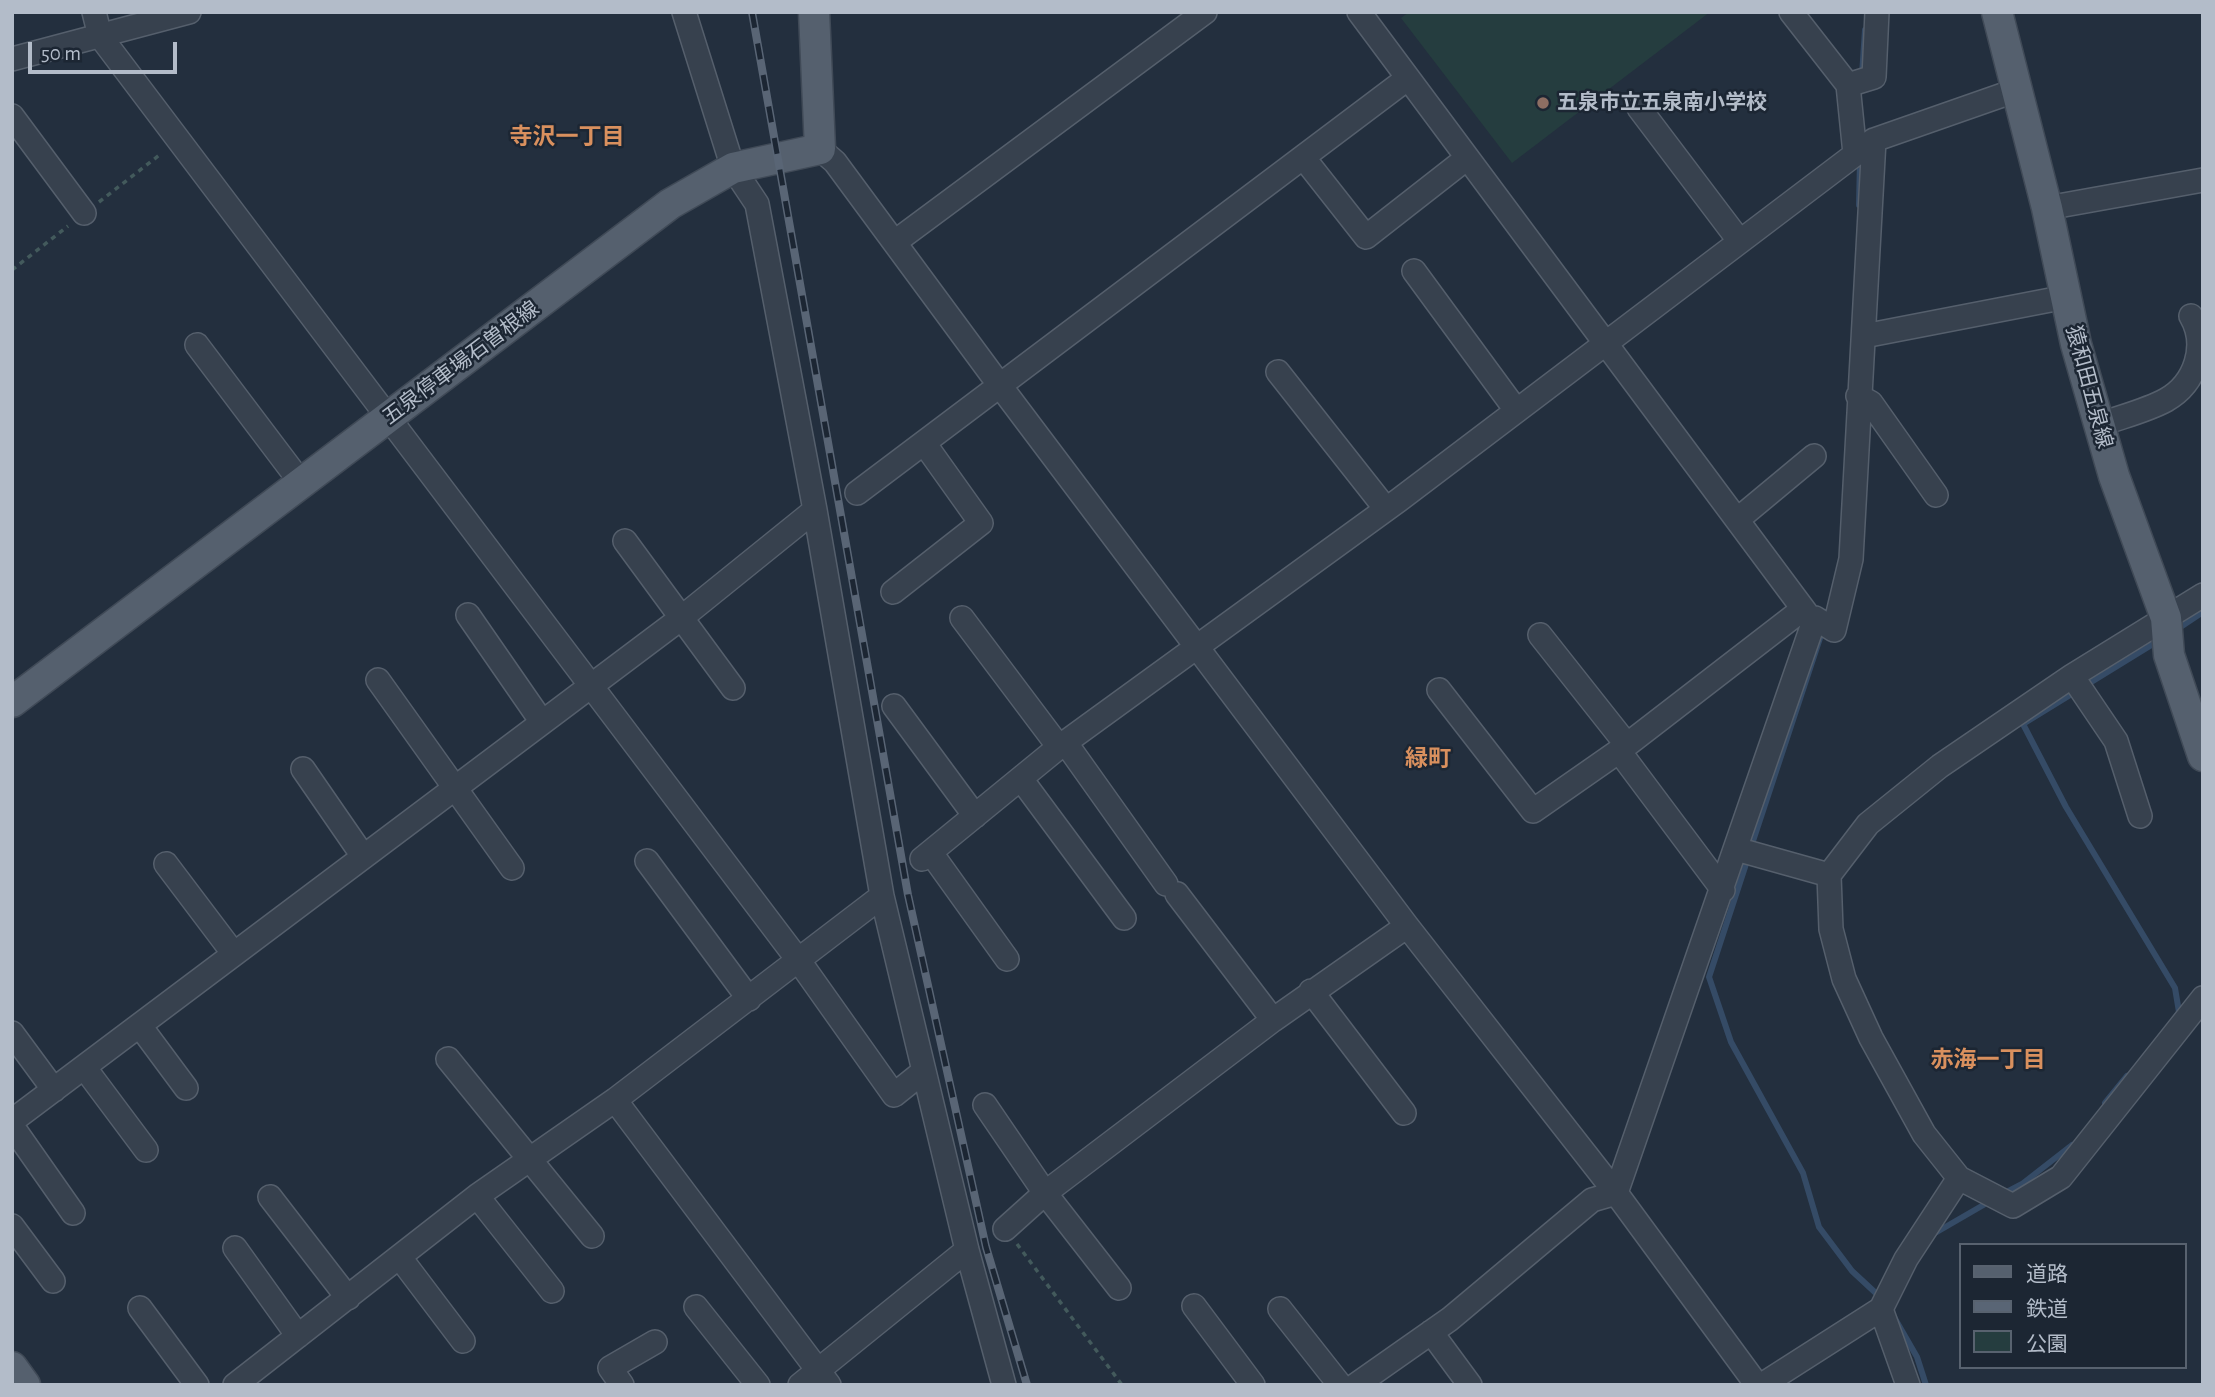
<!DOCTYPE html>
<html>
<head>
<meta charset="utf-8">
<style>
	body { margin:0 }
	#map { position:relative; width:2215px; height:1397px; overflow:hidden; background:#232f3e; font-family:"Alegreya Sans","Noto Sans JP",sans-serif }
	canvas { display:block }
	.frame { position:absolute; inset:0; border:14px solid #b3bcc9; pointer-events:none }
	.legend { position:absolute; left:1959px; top:1243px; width:228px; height:126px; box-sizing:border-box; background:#1c2633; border:2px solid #58626f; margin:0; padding:9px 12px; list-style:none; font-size:21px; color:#b3bcc9 }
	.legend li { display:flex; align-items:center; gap:14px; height:35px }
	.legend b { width:35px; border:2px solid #58626f }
	.scale { position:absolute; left:28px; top:42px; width:149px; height:32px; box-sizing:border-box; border:4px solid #b3bcc9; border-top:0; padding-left:9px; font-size:21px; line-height:24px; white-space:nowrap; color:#b3bcc9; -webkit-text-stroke:5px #1c2633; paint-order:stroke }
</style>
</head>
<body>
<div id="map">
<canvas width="2215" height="1397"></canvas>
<div class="frame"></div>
<ul class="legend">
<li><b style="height:9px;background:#55606e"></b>道路</li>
<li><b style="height:9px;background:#596575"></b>鉄道</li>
<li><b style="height:19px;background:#253d3f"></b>公園</li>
</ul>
<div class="scale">50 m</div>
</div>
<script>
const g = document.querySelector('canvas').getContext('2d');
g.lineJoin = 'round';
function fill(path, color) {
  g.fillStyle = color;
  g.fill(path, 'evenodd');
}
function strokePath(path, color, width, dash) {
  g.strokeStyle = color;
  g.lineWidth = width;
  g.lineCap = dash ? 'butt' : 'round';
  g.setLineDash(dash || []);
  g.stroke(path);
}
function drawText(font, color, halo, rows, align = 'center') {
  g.font = font + ' "Alegreya Sans","Noto Sans JP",sans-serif';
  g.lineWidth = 5;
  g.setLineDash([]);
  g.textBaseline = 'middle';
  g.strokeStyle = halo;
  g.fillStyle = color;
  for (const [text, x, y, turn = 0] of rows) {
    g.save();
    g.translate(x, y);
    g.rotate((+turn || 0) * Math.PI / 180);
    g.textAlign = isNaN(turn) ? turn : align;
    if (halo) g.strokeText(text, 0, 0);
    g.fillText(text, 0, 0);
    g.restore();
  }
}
fill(new Path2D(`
	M1409,12H1710L1512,163L1401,18Z`), '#253d3f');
strokePath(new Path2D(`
	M1862,75L1865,30
	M1859,205L1860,160
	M2176,630L2203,612
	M2158,641L2023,724L2066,807L2175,988L2179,1012L2176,1017
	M1751,847L1823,629
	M1748,858L1709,977L1731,1042L1803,1173L1819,1227L1852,1271L1880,1297
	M2105,1103L2127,1076
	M2001,1195L2022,1184L2072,1145
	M1935,1233L1992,1200
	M1894,1317L1917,1357L1926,1385`), '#354b66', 6);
const minor = new Path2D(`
	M94,12L100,36L799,961L894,1095L924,1071
	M684,12L733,168L757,204L815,510L882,896L967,1250L1004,1385
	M1359,12L1810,618H1815L1616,1193
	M1791,12L1848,85L1855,154
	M12,59L189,12
	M1848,85L1874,77L1877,12
	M1639,108L1738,239
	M12,116L84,213
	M820,149L835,162L1001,387L1407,926L1616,1193L1757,1385
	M1303,157L1366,237L1467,158
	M2047,208L2203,180
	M895,242L1205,12
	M1414,271L1516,410
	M1864,336L2066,297
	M197,345L302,484
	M1278,372L1386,509
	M1858,396L1871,403L1936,495
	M2099,425C2120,417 2146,411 2166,400C2196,383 2208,345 2191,316
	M857,493L1408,78
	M1737,520L1814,456
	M625,541L733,688
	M893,592L981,523L924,443
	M2203,595L2072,676L1940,766L1868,824L1829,875L1831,929L1844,979L1871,1038L1924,1134L1959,1178L2013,1206L2061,1177L2203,998
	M468,615L542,722
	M962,618L1059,747
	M1815,618L1834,630L1851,559L1874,140
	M1540,635L1627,745
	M2072,676L2116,741L2140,816
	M378,680L512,868
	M1439,690L1533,811L1619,751
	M894,706L975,816
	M1065,742L1166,884
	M303,769L363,856
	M1021,779L1124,918
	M1736,849L1829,875
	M931,853L1007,959
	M922,859L1059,747L1399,500L1874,140L2017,90
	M647,861L749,999
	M166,864L234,954
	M1723,890L1619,751L1803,609
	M1177,894L1273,1020
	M1311,991L1404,1113
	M140,1026L186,1088
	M12,1033L54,1090
	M448,1059L592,1236
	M84,1067L146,1150
	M615,1100L829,1385
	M985,1105L1045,1193L1119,1288
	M12,1121L680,619L815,510
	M12,1126L73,1213
	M477,1196L552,1291
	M270,1197L348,1298
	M12,1226L53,1281
	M1005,1229L1045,1193L1273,1020L1407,926
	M235,1248L298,1336
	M401,1259L463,1341
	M1194,1306L1253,1385
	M696,1307L758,1385
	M140,1308L197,1385
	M1280,1309L1340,1385
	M1881,1309L1908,1385
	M1431,1332L1470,1385
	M235,1385L477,1196L615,1100L882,896
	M622,1385L610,1368L655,1342
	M800,1385L967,1250
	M1356,1385L1450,1319L1592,1200L1616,1193
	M1762,1385L1881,1309L1906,1259L1959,1178`);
const major = new Path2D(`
	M1997,12L2047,208L2076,344L2114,476L2166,618L2169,655L2203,756
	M12,702L670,204L733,168L820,149L814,12
	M12,1367L25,1385`);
strokePath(minor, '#555f6c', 26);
strokePath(major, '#404a57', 33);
strokePath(new Path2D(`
	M99,202L162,153
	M12,270L68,226
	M1017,1244L1122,1385`), '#435a5c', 3.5, [5, 5]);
strokePath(minor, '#37414e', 23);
strokePath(major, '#55606e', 30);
const rail = new Path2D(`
	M752,12L908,895L986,1247L1027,1385`);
strokePath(rail, '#596575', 8);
strokePath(rail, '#1c2633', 5, [16]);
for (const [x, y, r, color] of [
	[1543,103,7,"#8d6e63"]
]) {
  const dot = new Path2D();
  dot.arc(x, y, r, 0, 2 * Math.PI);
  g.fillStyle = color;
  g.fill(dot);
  strokePath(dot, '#1c2633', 2.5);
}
drawText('bold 21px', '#b3bcc9', '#1c2633', [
	["五泉市立五泉南小学校",1557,103]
], 'left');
drawText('21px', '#b3bcc9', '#1c2633', [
	["五泉停車場石曽根線",461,363,-37],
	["猿和田五泉線",2089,387,75]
]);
drawText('bold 23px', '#d9905e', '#1c2633', [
	["寺沢一丁目",567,137],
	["緑町",1428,759],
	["赤海一丁目",1988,1060]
]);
</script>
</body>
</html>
